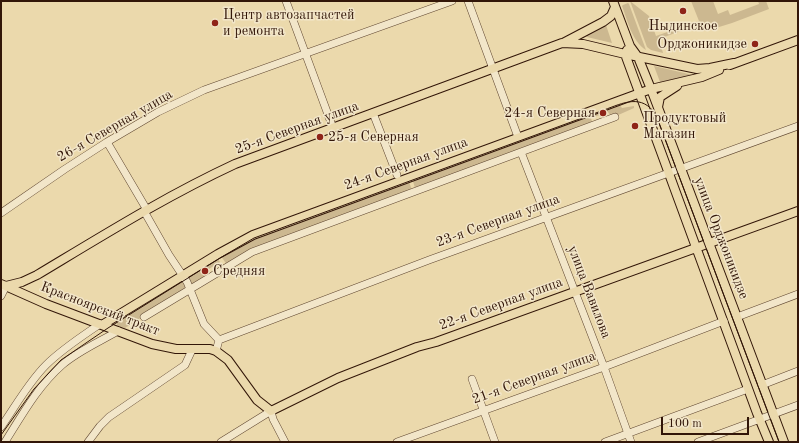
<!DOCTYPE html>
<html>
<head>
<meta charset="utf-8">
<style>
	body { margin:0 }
	#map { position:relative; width:799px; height:443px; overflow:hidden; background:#ebd9ac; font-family:"Old Standard TT",serif }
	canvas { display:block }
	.frame { position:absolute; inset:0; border:2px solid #321608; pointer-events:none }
	.scale { position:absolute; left:661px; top:417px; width:88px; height:18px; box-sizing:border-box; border:2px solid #321608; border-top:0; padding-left:5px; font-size:12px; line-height:14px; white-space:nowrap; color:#321608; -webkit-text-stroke:3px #f2e6c9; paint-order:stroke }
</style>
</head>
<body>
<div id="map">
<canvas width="799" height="443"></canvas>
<div class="frame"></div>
<div class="scale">100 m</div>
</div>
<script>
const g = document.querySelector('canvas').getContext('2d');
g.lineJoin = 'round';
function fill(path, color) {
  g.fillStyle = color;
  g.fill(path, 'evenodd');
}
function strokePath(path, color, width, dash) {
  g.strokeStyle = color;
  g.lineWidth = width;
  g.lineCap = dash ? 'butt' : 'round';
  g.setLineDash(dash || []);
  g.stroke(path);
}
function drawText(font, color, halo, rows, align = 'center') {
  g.font = font + ' "Old Standard TT",serif';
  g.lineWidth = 3;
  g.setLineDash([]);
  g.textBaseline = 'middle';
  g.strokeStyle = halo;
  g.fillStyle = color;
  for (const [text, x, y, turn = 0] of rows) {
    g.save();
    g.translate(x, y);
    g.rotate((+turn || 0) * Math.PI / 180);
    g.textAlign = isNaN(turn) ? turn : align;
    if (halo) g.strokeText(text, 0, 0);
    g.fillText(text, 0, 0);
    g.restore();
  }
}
fill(new Path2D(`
	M630,1L649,16L656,36L699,21L691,1H713L718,14L728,10L730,15L759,4L758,1H766L769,9L732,23L706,31L694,26L659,39L663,53L651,50L647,47Z
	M628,3L629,4L646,50C632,41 628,22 622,6L623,5Z
	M606,25L612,43L587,37L585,35L587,33Z
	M654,66L693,75L660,82Z
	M618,103L622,108L634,106V108L616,116L615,113L610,115L608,112L591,118L592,122L415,188L412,178Z
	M409,181L412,191L227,265L221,256L251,240Z
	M217,258L220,262L204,272L206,275L222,266L223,268L195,285L191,284L189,279V276Z
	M180,282H183L187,288L125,328L118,326L116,323L117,321Z`), '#ccb890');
const minor = new Path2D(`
	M286,1L333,128
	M468,1L518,137
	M373,113L397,175
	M107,142L147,210
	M521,152L604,367L631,442
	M144,211L169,255L187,282L204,324L219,340
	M1,213L65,169L107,142L158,112L204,90L452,1
	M1,296L6,286
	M144,317L252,252L615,117
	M737,317L798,294
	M216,351L219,340L429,260L798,126
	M472,379L495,442
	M762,385L798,371
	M1,427C15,407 28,383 46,365C62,349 81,337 100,324
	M5,442C22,415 38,386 62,365C78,351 99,342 118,331
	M88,442L100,426L109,417L185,365L192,350
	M221,442L271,411L273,419L285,442
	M397,442L604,367L724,321
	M605,442L748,389
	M698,442L798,405`);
const major = new Path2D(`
	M613,1L630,46L638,57L651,89L784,442
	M563,43L603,22L611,16L615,7
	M627,50L625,54L757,413L769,442
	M730,65L798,40
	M658,107L660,97L677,86
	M1,284L46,304L152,344L176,349H210L216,351L228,360L257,400L271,411L338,378L417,347L436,342L798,211
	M6,286L22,282L37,275C102,236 166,196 235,164L562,43L583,44L625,54L697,69L710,68L734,63
	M102,325L218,254L253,235L651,89L702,77L719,70`);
strokePath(minor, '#604731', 8);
strokePath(major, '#321608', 10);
strokePath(minor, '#f2e6c9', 7);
strokePath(major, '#ebd9ac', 8);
strokePath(new Path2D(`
	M1,435L34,389L61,360L108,328L220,258L254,238L604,110C623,103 642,93 656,115L779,442`), '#321608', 1);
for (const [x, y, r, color] of [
	[683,11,4,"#8f2418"],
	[215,23,4,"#8f2418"],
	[755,44,4,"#8f2418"],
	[603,113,4,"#8f2418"],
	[635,126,4,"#8f2418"],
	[320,137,4,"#8f2418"],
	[205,271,4,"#8f2418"]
]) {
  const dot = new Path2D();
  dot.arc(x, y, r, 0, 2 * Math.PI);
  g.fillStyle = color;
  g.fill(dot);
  strokePath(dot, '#f2e6c9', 1.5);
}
drawText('14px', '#321608', '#f2e6c9', [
	["Центр автозапчастей",223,15],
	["и ремонта",223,31],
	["Ныдинское",683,26,"center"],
	["Орджоникидзе",747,44,"right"],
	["24-я Северная",595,113,"right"],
	["Продуктовый",643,118],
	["Магазин",643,134],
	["25-я Северная",328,137],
	["Средняя",213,271]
], 'left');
drawText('14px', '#321608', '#f2e6c9', [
	["26-я Северная улица",115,126,-30],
	["25-я Северная улица",297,128,-20],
	["24-я Северная улица",406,164,-20],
	["23-я Северная улица",498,221,-20],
	["улица Орджоникидзе",721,238,69],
	["улица Вавилова",589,292,69],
	["22-я Северная улица",501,304,-20],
	["Красноярский тракт",100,309,21],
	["21-я Северная улица",534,378,-20]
]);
</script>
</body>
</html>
